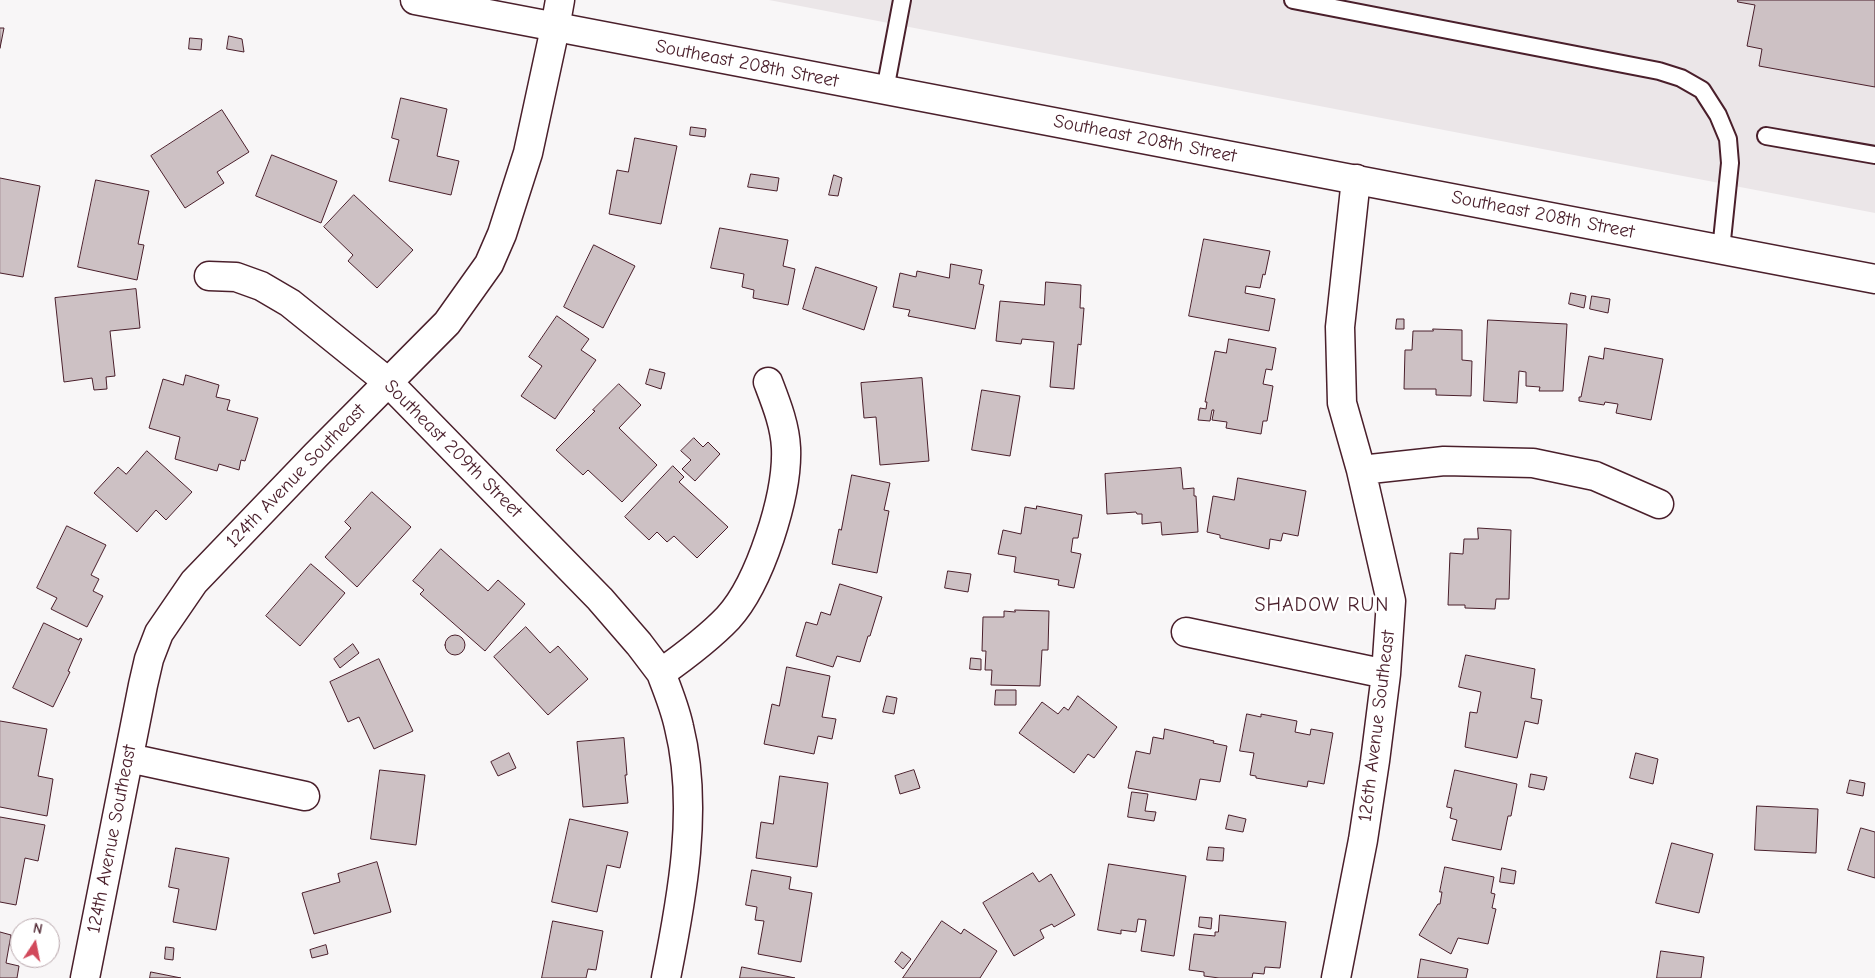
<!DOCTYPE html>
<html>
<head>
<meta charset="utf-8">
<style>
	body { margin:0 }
	#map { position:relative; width:1875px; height:978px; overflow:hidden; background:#f8f6f7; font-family:"Comic Neue",sans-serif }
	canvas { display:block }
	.north { position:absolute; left:10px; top:918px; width:50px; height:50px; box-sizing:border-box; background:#fff; border:1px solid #b7a5aa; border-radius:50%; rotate:11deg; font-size:14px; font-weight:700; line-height:20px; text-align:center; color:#4a1f2b }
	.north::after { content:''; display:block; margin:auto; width:18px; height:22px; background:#d1495b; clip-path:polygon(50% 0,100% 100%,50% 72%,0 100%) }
</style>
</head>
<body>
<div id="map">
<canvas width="1875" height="978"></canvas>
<div class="north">N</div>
</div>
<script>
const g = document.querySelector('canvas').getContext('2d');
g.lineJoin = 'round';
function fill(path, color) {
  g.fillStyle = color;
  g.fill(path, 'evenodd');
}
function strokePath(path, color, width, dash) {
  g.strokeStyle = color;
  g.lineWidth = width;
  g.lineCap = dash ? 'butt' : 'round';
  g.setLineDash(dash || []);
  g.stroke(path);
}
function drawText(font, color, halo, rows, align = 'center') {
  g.font = font + ' "Comic Neue",sans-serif';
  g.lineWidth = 5;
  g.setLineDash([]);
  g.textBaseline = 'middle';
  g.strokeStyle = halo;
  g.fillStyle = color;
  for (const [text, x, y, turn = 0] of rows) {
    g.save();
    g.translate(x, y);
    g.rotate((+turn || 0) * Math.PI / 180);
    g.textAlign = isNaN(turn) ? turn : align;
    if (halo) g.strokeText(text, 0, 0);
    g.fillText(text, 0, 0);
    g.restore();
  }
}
fill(new Path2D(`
	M769,0H1875V213Z`), '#ebe6e8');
const building = new Path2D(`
	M1738,0H1875V87L1759,66L1762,49L1747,46L1755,5L1738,2Z
	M0,28H4L0,48Z
	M229,36L242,39L244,52L227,49Z
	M190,38L202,39L201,50L189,49Z
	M401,98L447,109L437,156L459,161L451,195L389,181L399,140L392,138Z
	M222,110L249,152L217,172L224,183L185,208L151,156Z
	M691,127L706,129L705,137L690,135Z
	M635,138L677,146L661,224L609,214L617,170L628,172Z
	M272,155L337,181L321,223L256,196Z
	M751,174L779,178L777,191L748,187Z
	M834,175L842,178L838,196L829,195Z
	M0,178L40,186L23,277L0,273Z
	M96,180L149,191L138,244L144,245L137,280L78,267Z
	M354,195L413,250L377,288L348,261L353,255L324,227Z
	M720,228L788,240L783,266L795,269L788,305L753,298L754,290L742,287L744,274L711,268Z
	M1204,239L1270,251L1265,275L1263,274L1260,288L1246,286L1245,293L1275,299L1269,331L1189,316Z
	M594,245L635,266L603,328L564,307Z
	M951,264L982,270L979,284L984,285L975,329L908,316L910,310L893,307L900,273L916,277L917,271L949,278Z
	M816,267L877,287L864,330L803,309Z
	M1046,282L1081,285L1080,308H1084L1081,345L1078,344L1074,389L1050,387L1054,342L1022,339L1021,344L996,341L1000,301L1044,305Z
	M136,289L140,328L110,331L115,376L106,377L107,389L94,390L92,378L64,382L55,298Z
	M1571,293L1586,296L1584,308L1569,304Z
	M1592,296L1610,299L1608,313L1590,309Z
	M557,316L589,339L581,350L596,360L555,419L521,396L542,366L529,357Z
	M1397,319H1404V329H1396Z
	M1488,320L1567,324L1563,391H1539L1540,387L1526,386V372L1519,371L1517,403L1484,401Z
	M1433,329L1462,330V360L1472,361L1471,396L1436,395V389H1404L1405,350H1412L1413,331H1433Z
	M1229,339L1276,348L1272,370L1266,369L1263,384L1273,386L1267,421H1263L1261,434L1226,428L1227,422L1212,420L1214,410H1212L1210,421L1198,420L1200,408L1206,409L1207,402H1205L1215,351L1226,353Z
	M1605,348L1663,359L1651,420L1616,413L1618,404L1605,402L1604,405L1579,401V397H1581L1589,356L1603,359Z
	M650,369L665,373L661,389L646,384Z
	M186,375L219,385L216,397L230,400L227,410L258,418L245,461L241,460L239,470L219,464L217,471L175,459L180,437L149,428L163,379L183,385Z
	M922,378L929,461L880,465L876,417L864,418L861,383Z
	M619,384L641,405L619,428L657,465L622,502L588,470L583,475L556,450L595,411L593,410Z
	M982,390L1020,396L1010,456L972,450Z
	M694,438L703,447L708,442L720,454L695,481L682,469L691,460L681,451Z
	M147,451L192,492L166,520L156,510L137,532L94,493L118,467L126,474Z
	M673,466L684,477L679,482L728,527L697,558L674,536L667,542L657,532L649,540L625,517Z
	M1181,468L1183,489L1194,488V496H1196L1198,532L1162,535L1161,522L1142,524V514H1137L1136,512L1107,514L1105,474Z
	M852,475L890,483L884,510L889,511L877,573L832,564L839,529L841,530Z
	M1238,478L1306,491L1298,536L1283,533L1281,541L1270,539L1269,549L1220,538V535L1207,532L1213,496L1234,500Z
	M372,492L411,527L357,587L325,557L351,528L345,522Z
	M1037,506L1082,515L1078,538H1073L1071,552L1081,554L1074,588L1058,585L1059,580L1014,572L1016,557L998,554L1003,530L1021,534L1025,507L1036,509Z
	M67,526L106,545L91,575L99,579L93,591L103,596L87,627L51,609L57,598L37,588Z
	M1478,528L1511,530L1509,599H1496L1495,609L1465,608V605H1448L1450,553L1463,554L1464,539H1478Z
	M441,549L488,591L498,580L525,604L485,651L420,594L424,590L413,581Z
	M311,564L345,593L300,646L266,616Z
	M948,571L971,574L968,592L945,588Z
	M840,584L882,597L870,636H868L860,662L837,656L833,667L796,656L806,622L817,625L821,612L830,615Z
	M1015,610L1049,611L1048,650H1042L1040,686L991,685L992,670H985L986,651H982L983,617H1004V611L1015,612Z
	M44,623L79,640L80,638L82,639L68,671L70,672L53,707L13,688Z
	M526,627L550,653L558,646L588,679L548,715L494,657Z
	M445 645a10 10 0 1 1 20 0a10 10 0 1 1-20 0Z
	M353,644L359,653L340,668L334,659Z
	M1466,655L1535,669L1531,698L1542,700L1538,724L1525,721L1517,758L1465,747L1470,712L1477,713L1481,692L1459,687Z
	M971,658L981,659V670L970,669Z
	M379,659L413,731L374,749L359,717L348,722L330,682Z
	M787,667L830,676L822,717L836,719L832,739L818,736L814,754L764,744L772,704L779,706Z
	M996,690H1016V705H995Z
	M887,696L897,698L894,714L883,712Z
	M1078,696L1117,727L1094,758L1088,754L1074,773L1019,733L1042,702L1058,714L1064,707L1068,710Z
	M1247,714L1261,717V714L1297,721L1295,732L1310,735L1311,729L1333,733L1324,784L1308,781L1307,787L1256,778V776L1250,775L1254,753L1240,751Z
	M0,721L47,729L38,776L53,779L47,816L0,807Z
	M1165,729L1214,741L1213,743L1227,746L1220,782L1200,779L1196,800L1128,788L1136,751L1150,754L1153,737L1163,739Z
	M624,738L627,775H625L628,803L583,807L577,742Z
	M509,753L516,768L498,776L491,762Z
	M1636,753L1658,759L1653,784L1630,778Z
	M380,770L425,775L416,845L371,839Z
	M914,770L920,788L900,794L895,776Z
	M1455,770L1517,784L1511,816H1508L1501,850L1452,840L1457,820L1450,818L1452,808L1447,807Z
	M1531,774L1547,777L1544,790L1529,787Z
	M780,776L828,783L817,867L756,858L761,822L773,824Z
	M1850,780L1865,783L1863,796L1847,793Z
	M1132,792L1148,794L1145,811L1156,812L1154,821L1128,817Z
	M1757,806L1818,809L1816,853L1755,850Z
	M1229,815L1246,819L1243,832L1226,829Z
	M0,817L45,825L38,861L25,858L16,905L0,902Z
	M570,819L628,832L620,868L607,865L597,912L552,902Z
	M1861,828L1875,832V878L1848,870Z
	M1672,843L1713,854L1699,913L1656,903Z
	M1209,847L1224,848L1223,861L1207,860Z
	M176,848L229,858L216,930L173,922L179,889L169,887Z
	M377,862L391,912L314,934L302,893L340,882L338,874Z
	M1109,864L1186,876L1174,956L1141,951L1146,920L1138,919L1136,932L1121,930V934L1098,930Z
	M1445,867L1494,877L1491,893L1495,894L1492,908L1496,909L1488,944L1458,938L1451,954L1419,935L1438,904H1440L1442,892H1440Z
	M1502,868L1516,871L1514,884L1500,882Z
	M752,870L791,877L789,889L812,893L801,962L758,954L764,921L755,920L757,907L746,905Z
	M1033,873L1039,882L1051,874L1075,915L1054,927L1052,924L1040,930L1044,938L1014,956L983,903Z
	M1220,915L1286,922L1280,968L1265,967L1264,974L1253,973L1252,978H1219L1204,976V972L1189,970L1194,934L1215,936V932H1218Z
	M1200,917L1212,918L1211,929L1199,927Z
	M553,921L603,931L596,970L588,969L586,978H542Z
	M942,921L961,934L964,929L997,951L980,978H903Z
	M0,932L11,935L6,963L19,966L17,978H0Z
	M326,945L328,954L312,958L310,950Z
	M166,947L174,948L173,960L165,959Z
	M1661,951L1704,957L1701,978H1657Z
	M902,952L911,959L903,969L895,962Z
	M1421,959L1468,969L1466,978H1418Z
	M742,967L795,978H740Z
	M151,972L181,978H150Z`);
fill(building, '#cdc1c4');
strokePath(building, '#4a1f2b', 1);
const service = new Path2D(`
	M1293,0L1659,71L1681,78L1702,90L1718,115L1728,139L1730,163L1721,250
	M885,90L902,0
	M1766,136L1875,155`);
const minor = new Path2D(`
	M209,276L236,277L261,286L290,303L388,382L600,599L639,644L661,673
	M1361,470L1444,461L1533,463L1595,476L1659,504
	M1186,632L1386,674
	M129,758L305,796
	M85,978L143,685L149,659L159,633L194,582L316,455L447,323L489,264L502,234L528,153L555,28
	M666,978C682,898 699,807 679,727C675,708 668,691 661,673C685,656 708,639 728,618C760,583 788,495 786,448C785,425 776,403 768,382
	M1336,978L1363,840L1375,761L1386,674L1391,601L1361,470L1342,403L1340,327L1356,179`);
const tertiary = new Path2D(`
	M555,28L560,0`);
const secondary = new Path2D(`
	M415,0L1875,279`);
strokePath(service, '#4a1f2b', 20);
strokePath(minor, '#4a1f2b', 31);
strokePath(tertiary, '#4a1f2b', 31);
strokePath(secondary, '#4a1f2b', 31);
strokePath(service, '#fff', 16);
strokePath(minor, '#fff', 28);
strokePath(tertiary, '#fff', 28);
strokePath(secondary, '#fff', 28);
drawText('19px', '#4a1f2b', '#fff', [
	["Southeast 208th Street",747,64,11],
	["Southeast 208th Street",1145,139,11],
	["Southeast 208th Street",1543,215,11],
	["Southeast 209th Street",453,449,45],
	["124th Avenue Southeast",296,476,-46],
	["126th Avenue Southeast",1377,726,-83],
	["124th Avenue Southeast",112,839,-79]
]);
g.letterSpacing = '1px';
drawText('20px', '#4a1f2b', '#fff', [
	["SHADOW RUN",1322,605]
]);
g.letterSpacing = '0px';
</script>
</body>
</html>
